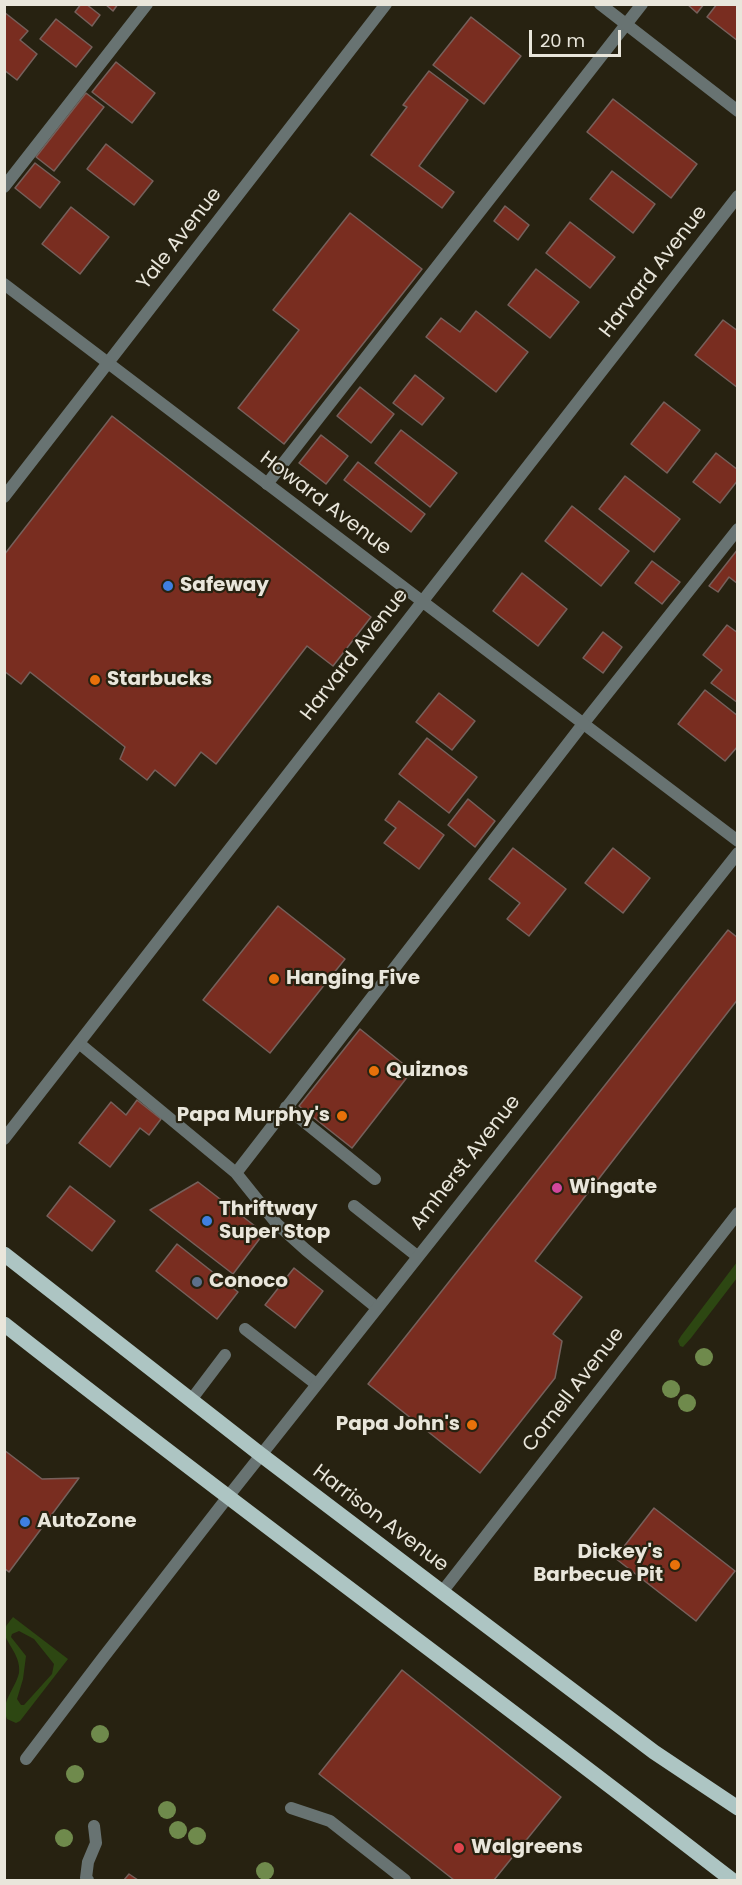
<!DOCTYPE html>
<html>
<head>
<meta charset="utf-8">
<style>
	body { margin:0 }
	#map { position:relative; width:742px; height:1885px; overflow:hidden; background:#272211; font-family:Poppins,sans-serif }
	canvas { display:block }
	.frame { position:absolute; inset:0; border:6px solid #e9e6db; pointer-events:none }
	.scale { position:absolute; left:529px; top:30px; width:92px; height:27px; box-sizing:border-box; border:3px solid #e9e6db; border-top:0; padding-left:8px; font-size:18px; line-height:21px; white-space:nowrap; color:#e9e6db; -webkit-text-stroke:4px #272211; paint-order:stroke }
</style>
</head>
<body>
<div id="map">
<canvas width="742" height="1885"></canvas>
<div class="frame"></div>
<div class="scale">20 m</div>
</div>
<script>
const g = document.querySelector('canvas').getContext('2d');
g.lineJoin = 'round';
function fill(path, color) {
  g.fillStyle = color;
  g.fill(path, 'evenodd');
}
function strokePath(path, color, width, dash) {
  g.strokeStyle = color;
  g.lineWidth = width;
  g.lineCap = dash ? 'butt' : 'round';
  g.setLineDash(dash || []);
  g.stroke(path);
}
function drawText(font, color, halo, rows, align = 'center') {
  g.font = font + ' Poppins,sans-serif';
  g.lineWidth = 4.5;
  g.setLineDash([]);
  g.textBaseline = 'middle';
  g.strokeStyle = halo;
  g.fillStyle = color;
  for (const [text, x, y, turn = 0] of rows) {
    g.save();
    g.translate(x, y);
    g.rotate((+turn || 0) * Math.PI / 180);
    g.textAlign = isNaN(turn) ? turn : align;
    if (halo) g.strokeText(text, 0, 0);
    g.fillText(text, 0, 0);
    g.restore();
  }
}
fill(new Path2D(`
	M737,1262V1278L691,1338L683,1347L680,1346L678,1341L681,1336Z
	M13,1617L68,1659L20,1721L16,1723L7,1719C0,1701 15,1690 19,1673C22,1654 1,1639 5,1629C6,1625 11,1620 13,1617ZM19,1631L34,1639L54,1664L52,1674L24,1705H21L17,1699L23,1679L26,1656L11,1637L12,1634Z`), '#2d4712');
const building = new Path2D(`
	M81,4H86L100,15L92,26L75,12Z
	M105,4H118L113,11Z
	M687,4H704L697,13Z
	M717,4H738V41L707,17Z
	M4,12L28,31L20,40L37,54L17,80L4,70Z
	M471,17L521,56L484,104L433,65Z
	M56,19L92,47L76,67L40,39Z
	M116,62L155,93L132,123L92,92Z
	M429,71L468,100L419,166L454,192L442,208L371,155L407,107L403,105Z
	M86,93L104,107L54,171L36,157Z
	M613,99L697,164L671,198L587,132Z
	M106,144L153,181L134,205L87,169Z
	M35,163L60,182L40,208L15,188Z
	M612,171L655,204L633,233L590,199Z
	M505,206L529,225L518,240L494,221Z
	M71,207L109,237L80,274L42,244Z
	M350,213L422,269L284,444L238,408L299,330L273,310Z
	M570,222L615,257L590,288L546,253Z
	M536,269L579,302L550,338L508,305Z
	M476,311L528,352L496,392L426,337L441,318L460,332Z
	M723,320L738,331V388L695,355Z
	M415,375L444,398L422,425L393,403Z
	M360,387L394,414L371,443L337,416Z
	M664,402L700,430L667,473L631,444Z
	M112,416L371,617L333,666L307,646L216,764L201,752L175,786L155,770L147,780L120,759L125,747L30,672L21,684L4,671V555Z
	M401,430L457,473L430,507L375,463Z
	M321,435L348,456L326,484L299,463Z
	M716,453L738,470V480L720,503L693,482Z
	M358,462L425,514L411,532L344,480Z
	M625,476L680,519L654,552L599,509Z
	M572,506L629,551L601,586L545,541Z
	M738,549V584L729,577L718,592L709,586Z
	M652,561L680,582L662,604L635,583Z
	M522,573L567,609L538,646L493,611Z
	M727,625L738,633V703L711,683L722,670L703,655Z
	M603,632L622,647L603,673L583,658Z
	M705,690L738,716V746L725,761L678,724Z
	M439,693L475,721L452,750L416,722Z
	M427,738L477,777L449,813L399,774Z
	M468,799L495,821L475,847L448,825Z
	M399,801L444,835L419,869L384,843L396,828L385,820Z
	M513,848L566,889L529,936L507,919L520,903L489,879Z
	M613,848L650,878L623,913L585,883Z
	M278,906L345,959L270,1053L203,1000Z
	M728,930L738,938V999L535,1261L582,1297L553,1334L562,1341L555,1378L480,1473L368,1384Z
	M360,1029L412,1071L352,1148L299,1106Z
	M137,1100L161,1119L149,1135L140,1128L110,1167L79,1143L111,1102L126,1115Z
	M198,1182L264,1233L233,1274L150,1210Z
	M70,1186L115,1221L92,1251L47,1216Z
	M177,1244L238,1292L217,1319L156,1271Z
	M294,1268L323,1291L295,1328L265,1305Z
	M4,1450L42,1479L79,1478L9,1572L4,1568Z
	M654,1508L735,1571L696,1621L615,1558Z
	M402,1670L561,1797L494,1880H454L319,1774Z
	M129,1874L138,1880H124Z`);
fill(building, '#792d20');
strokePath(building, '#76605b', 1.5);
strokePath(new Path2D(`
	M4,187L147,4
	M267,484L642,4
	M80,1044L236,1173L277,1224L306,1250L376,1307
	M286,1107L375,1179
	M236,1173L583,724L738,529
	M354,1206L417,1256
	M245,1329L316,1384
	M191,1400L225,1355
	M291,1808L330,1821L405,1880
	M88,1880L86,1878L88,1862L96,1843L94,1826`), '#687372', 12);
strokePath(new Path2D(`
	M600,4L738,111
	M4,284L738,841
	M4,497L386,4
	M4,1139L738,196
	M26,1759L102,1659L227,1498`), '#687372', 12);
strokePath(new Path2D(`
	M227,1498L738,853
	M442,1592L738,1213`), '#687372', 12);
strokePath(new Path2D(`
	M4,1254L260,1454L442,1592L654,1752L738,1808
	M4,1324C244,1513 492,1693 732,1880`), '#adc5c3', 15);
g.fillStyle = '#6f8a4c';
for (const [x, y] of [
	[704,1357],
	[671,1389],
	[687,1403],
	[100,1734],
	[75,1774],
	[167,1810],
	[178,1830],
	[197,1836],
	[64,1838],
	[265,1871]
]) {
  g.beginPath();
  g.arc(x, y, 9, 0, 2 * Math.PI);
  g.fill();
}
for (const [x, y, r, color] of [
	[168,586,6,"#3f7fe0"],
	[95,680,6,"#e8710a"],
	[274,979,6,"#e8710a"],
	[374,1071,6,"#e8710a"],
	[342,1116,6,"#e8710a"],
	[557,1188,6,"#d1479c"],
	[207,1221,6,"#3f7fe0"],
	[197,1282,6,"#5c6f8a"],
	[472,1425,6,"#e8710a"],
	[25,1522,6,"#3f7fe0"],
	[675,1565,6,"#e8710a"],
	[459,1848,6,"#e0444e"]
]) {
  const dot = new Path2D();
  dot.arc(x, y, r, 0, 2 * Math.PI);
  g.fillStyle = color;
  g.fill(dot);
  strokePath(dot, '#272211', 2);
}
drawText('20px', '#e9e6db', '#272211', [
	["Yale Avenue",180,239,-52],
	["Harvard Avenue",654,272,-52],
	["Howard Avenue",325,504,37],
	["Harvard Avenue",355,655,-52],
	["Amherst Avenue",466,1163,-52],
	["Cornell Avenue",574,1390,-52],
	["Harrison Avenue",380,1519,37]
]);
drawText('bold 20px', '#e9e6db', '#272211', [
	["Safeway",180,586],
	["Starbucks",107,680],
	["Hanging Five",286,979],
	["Quiznos",386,1071],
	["Papa Murphy's",330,1116,"right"],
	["Wingate",569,1188],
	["Thriftway",219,1210],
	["Super Stop",219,1233],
	["Conoco",209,1282],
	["Papa John's",460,1425,"right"],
	["AutoZone",37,1522],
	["Dickey's",663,1553,"right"],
	["Barbecue Pit",663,1576,"right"],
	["Walgreens",471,1848]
], 'left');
</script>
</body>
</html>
